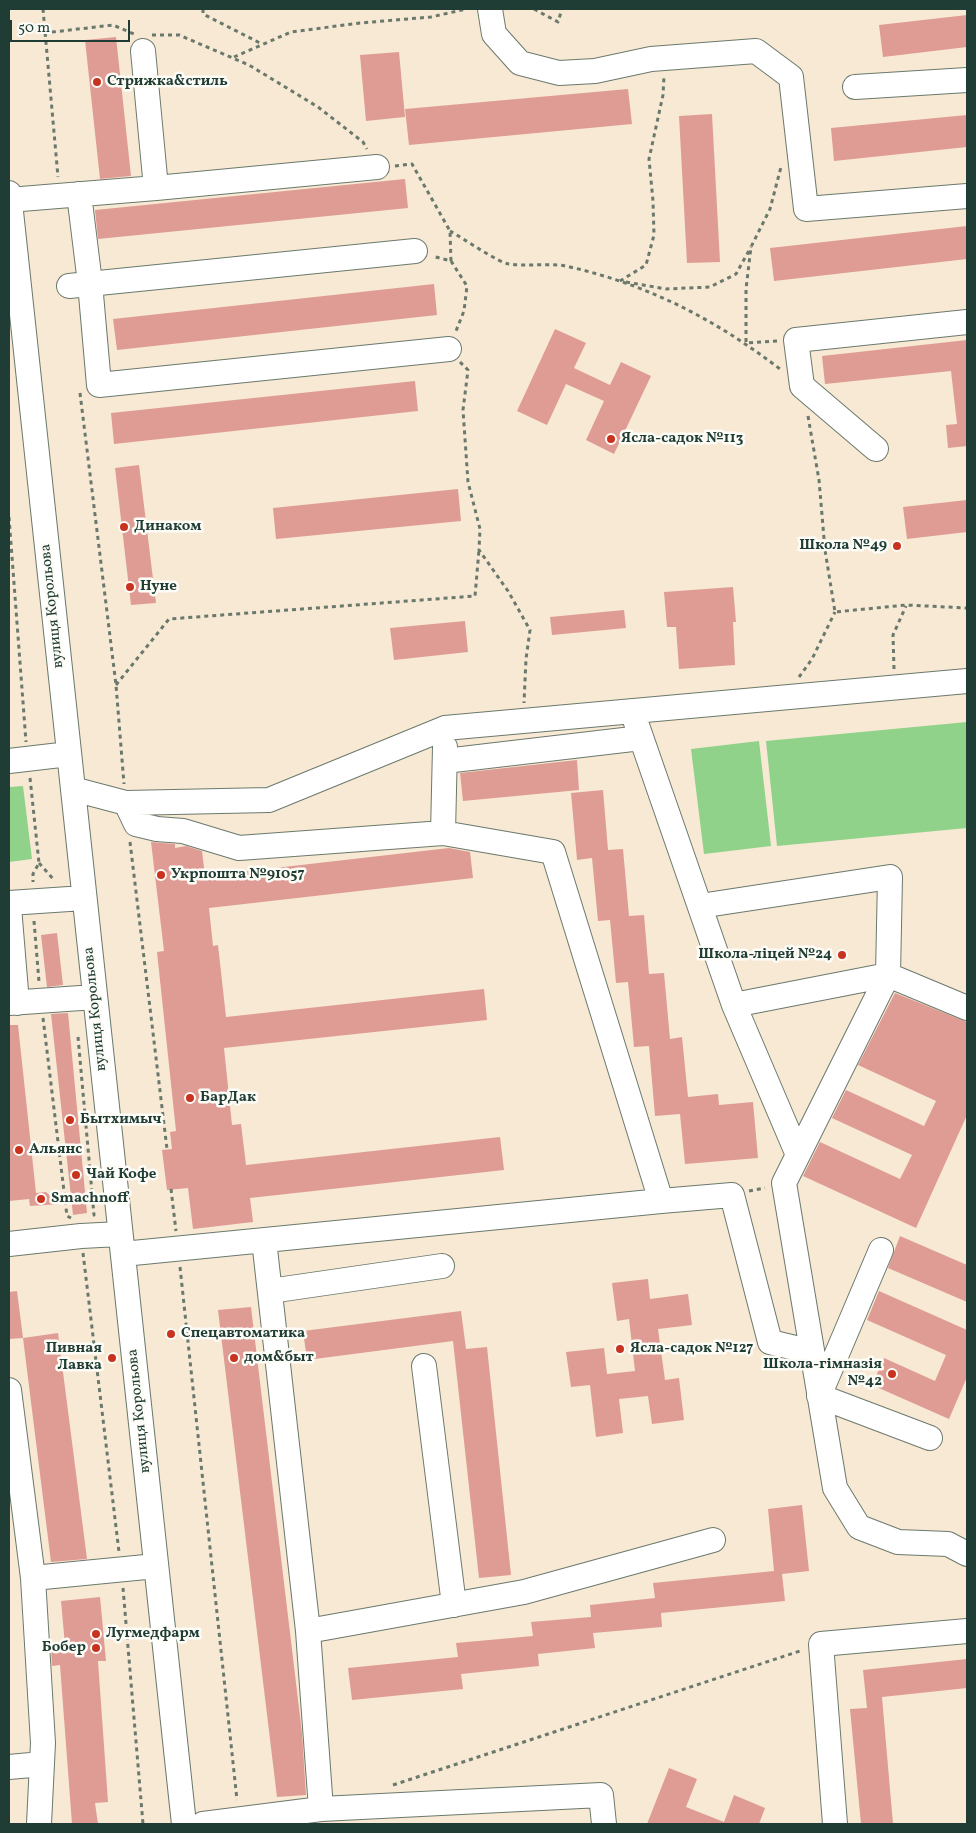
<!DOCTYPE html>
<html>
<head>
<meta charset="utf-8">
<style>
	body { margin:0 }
	#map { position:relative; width:976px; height:1833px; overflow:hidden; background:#f7e9d4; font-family:Vollkorn,serif }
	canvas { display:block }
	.frame { position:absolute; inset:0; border:10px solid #1f3d34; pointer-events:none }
	.scale { position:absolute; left:10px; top:20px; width:120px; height:22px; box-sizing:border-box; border:2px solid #1f3d34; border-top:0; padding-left:6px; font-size:15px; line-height:18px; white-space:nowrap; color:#1f3d34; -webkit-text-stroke:4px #fdfcf7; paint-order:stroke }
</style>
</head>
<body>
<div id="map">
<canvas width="976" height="1833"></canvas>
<div class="frame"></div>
<div class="scale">50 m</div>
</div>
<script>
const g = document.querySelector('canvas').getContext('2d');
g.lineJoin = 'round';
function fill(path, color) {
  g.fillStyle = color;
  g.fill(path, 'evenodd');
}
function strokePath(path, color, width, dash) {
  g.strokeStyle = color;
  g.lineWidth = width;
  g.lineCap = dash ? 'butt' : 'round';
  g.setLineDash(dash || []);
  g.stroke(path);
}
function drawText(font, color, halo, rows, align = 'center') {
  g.font = font + ' Vollkorn,serif';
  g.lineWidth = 5;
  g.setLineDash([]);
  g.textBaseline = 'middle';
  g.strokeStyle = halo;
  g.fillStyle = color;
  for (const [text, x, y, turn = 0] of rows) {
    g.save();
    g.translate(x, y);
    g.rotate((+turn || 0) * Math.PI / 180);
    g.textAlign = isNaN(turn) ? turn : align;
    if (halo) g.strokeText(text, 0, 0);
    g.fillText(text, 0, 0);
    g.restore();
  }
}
fill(new Path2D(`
	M967,722V828L777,846L766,741Z
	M759,741L771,846L704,854L691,749Z
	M23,786L32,859L9,862V787Z`), '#90d28a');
fill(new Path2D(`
	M967,15V47L883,57L879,25Z
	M116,37L131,176L100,179L85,40Z
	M399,52L405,117L366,121L360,55Z
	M628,89L632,124L409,145L405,109Z
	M712,114L720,262L687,263L679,116Z
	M967,115V147L834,161L831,128Z
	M405,179L408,208L98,239L95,210Z
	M967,226V259L774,281L770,248Z
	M434,284L437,315L117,350L113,319Z
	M555,329L586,343L574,368L610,385L621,362L651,376L614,454L586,440L604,401L566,384L547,425L517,411Z
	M967,340V446L948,448L946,425L957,424L951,371L825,384L822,356Z
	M415,381L418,411L114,444L111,413Z
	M139,465L156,603L131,605L115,468Z
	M458,489L461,521L276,539L273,508Z
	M967,500V532L907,539L903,507Z
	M733,587L736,622H733L735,665L679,669L676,627H667L664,592Z
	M624,610L626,628L552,635L550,617Z
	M465,621L468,652L394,660L390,628Z
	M577,760L579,790L463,801L460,773Z
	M603,790L608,850L623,849L629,916L644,915L649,974L664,973L670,1039L682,1037L688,1097L718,1094L719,1105L753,1102L758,1158L685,1164L680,1114L655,1116L649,1046L634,1047L628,982L616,983L610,920L598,921L592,858L577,860L571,793Z
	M151,842L175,844V848L186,846L202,851L205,876L449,848L470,852L473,878L209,908L213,946L218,945L226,1017L484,989L487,1020L224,1048L232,1125L241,1124L246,1165L500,1137L504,1170L250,1198L253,1222L193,1229L188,1188L167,1190L162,1150L172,1149L170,1132L176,1131L157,952L164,951Z
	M57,933L63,985L47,987L41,935Z
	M895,993L967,1022V1115L916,1228L803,1176L820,1142L900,1179L912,1155L832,1118L846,1090L924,1126L936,1101L858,1065Z
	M68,1013L87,1213L73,1215L51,1014Z
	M9,1025H18L36,1193L46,1192L60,1204L30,1206L29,1199L9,1201Z
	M900,1236L967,1265V1302L888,1268Z
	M648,1279L650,1299L688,1294L692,1325L658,1329L665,1380L679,1378L684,1420L652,1424L648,1396L619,1399L623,1433L596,1437L590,1385L571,1387L566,1352L604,1348L607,1374L635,1371L629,1319L617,1321L612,1283Z
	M17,1291L23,1338L9,1339V1292Z
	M879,1291L967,1330V1377L949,1419L872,1385L884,1358L935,1381L946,1355L867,1320Z
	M251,1307L302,1733L306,1795L277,1797L218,1310Z
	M461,1311L466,1349L487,1347L511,1575L479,1578L453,1341L307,1360L303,1331Z
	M58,1333L87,1559L51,1562L23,1338Z
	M802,1505L809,1571L782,1574L785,1601L661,1613L662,1627L593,1633L595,1648L538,1654L539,1666L461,1674L463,1689L352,1700L348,1668L458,1657L456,1643L533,1636L531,1622L591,1617L590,1605L655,1598L653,1583L774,1571L768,1509Z
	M100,1597L106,1661H98L108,1802L95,1803L98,1824H72L60,1665L52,1666L51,1646L65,1645L61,1601Z
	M967,1659V1688L882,1697L893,1824H861L850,1709L867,1708L863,1670Z
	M669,1768L697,1779L686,1807L724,1822L734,1795L765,1808L759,1824H647Z`), '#df9c94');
const minor = new Path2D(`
	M490,9L494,34L520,63L559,73L595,71L651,59L756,51L791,77L806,209L967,196
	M143,51L156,188L377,167
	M855,87L967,80
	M9,193L184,1824
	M79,194L90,283L99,385L449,349
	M9,200L156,188
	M69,286L415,251
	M876,449L802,386L796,340L967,322
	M632,711L734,1005L888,975L890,877L700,906
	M9,761L69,754
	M445,761L641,738
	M73,789L126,803L269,800L445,728L967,681
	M443,833L445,747
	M9,903L84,898
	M9,907L17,1003
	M9,1003L95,997
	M734,1005L798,1155
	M967,1008L888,975L784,1183L835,1488L859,1527L898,1542L948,1544L967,1554
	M661,1201L732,1195L770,1342L812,1352
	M9,1244L81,1236L120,1234
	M881,1250L819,1396L930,1438
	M123,1254L661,1201L553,852L443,833L239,848L183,831L157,829L136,824L126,803
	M270,1291L442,1266
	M424,1366L454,1605
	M9,1390L33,1578L156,1566
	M33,1578L43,1743L39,1824
	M308,1631L524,1592L713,1540
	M9,1767L42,1764
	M321,1809L601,1795L604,1824
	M203,1824L321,1809L308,1631L264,1240
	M835,1824L821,1644L967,1631`);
strokePath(minor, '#6b796c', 26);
strokePath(new Path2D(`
	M43,9L58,177
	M203,9V14L262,44
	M534,9L558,22L562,9
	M44,33L113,25L134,34
	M152,35H179L249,65L318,107L363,142L367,149
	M234,57L291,32L360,23L431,17L466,9
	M395,166L412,164L450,231L451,261L432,256
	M450,231C461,237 499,263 509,264C529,267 551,262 570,267C649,285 716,320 780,369
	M451,261L467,286L464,311L456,331
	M620,281L646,265L654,235L653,201L649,159L663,95L664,76
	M626,282L666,289L710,287L736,274L751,247
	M777,341L746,343V289L751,247L770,209L781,167
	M460,362L468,370L463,410L468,482L480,529L479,550L508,591L530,630L526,659L524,703
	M80,393L116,685L124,784
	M808,416L819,480L825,550L835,612L906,605L967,608
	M9,517L26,742
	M894,669L893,635L906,606
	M799,677L812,659L835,612
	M116,685L169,619L475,596L479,550
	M30,778L39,863L33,874V882
	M130,842L167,1149
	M39,863L55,881
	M34,921L39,982
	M43,1018L67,1216L71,1218
	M78,1037L94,1215L91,1216
	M171,1189L176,1231
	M749,1191L765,1188
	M83,1253L119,1552
	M180,1267L237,1800
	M123,1588L143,1824
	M393,1785L803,1650`), '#6b796c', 3, [4, 4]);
strokePath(minor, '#fff', 24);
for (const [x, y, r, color] of [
	[97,82,5,"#c8321e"],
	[611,439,5,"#c8321e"],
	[124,527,5,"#c8321e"],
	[897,546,5,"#c8321e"],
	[130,587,5,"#c8321e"],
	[161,875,5,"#c8321e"],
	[842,955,5,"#c8321e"],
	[190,1098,5,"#c8321e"],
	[70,1120,5,"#c8321e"],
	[19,1150,5,"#c8321e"],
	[76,1175,5,"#c8321e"],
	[41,1199,5,"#c8321e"],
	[171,1334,5,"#c8321e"],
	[620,1349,5,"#c8321e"],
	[112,1358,5,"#c8321e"],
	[234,1358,5,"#c8321e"],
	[892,1374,5,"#c8321e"],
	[96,1634,5,"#c8321e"],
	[96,1648,5,"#c8321e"]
]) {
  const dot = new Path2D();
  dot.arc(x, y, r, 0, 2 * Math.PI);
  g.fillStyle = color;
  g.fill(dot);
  strokePath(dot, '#fdfcf7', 2);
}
drawText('bold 15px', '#1f3d34', '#fdfcf7', [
	["Стрижка&стиль",107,82],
	["Ясла-садок №113",621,439],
	["Динаком",134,527],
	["Школа №49",887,546,"right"],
	["Нуне",140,587],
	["Укрпошта №91057",171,875],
	["Школа-ліцей №24",832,955,"right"],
	["БарДак",200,1098],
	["Бытхимыч",80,1120],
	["Альянс",29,1150],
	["Чай Кофе",86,1175],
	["Smachnoff",51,1199],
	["Спецавтоматика",181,1334],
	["Пивная",102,1349,"right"],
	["Лавка",102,1366,"right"],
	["Ясла-садок №127",630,1349],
	["дом&быт",244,1358],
	["Школа-гімназія",882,1365,"right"],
	["№42",882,1382,"right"],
	["Лугмедфарм",106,1634],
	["Бобер",86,1648,"right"]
], 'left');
drawText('15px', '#1f3d34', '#fdfcf7', [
	["вулиця Корольова",53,606,-96],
	["вулиця Корольова",96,1009,-96],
	["вулиця Корольова",140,1411,-96]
]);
</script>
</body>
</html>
